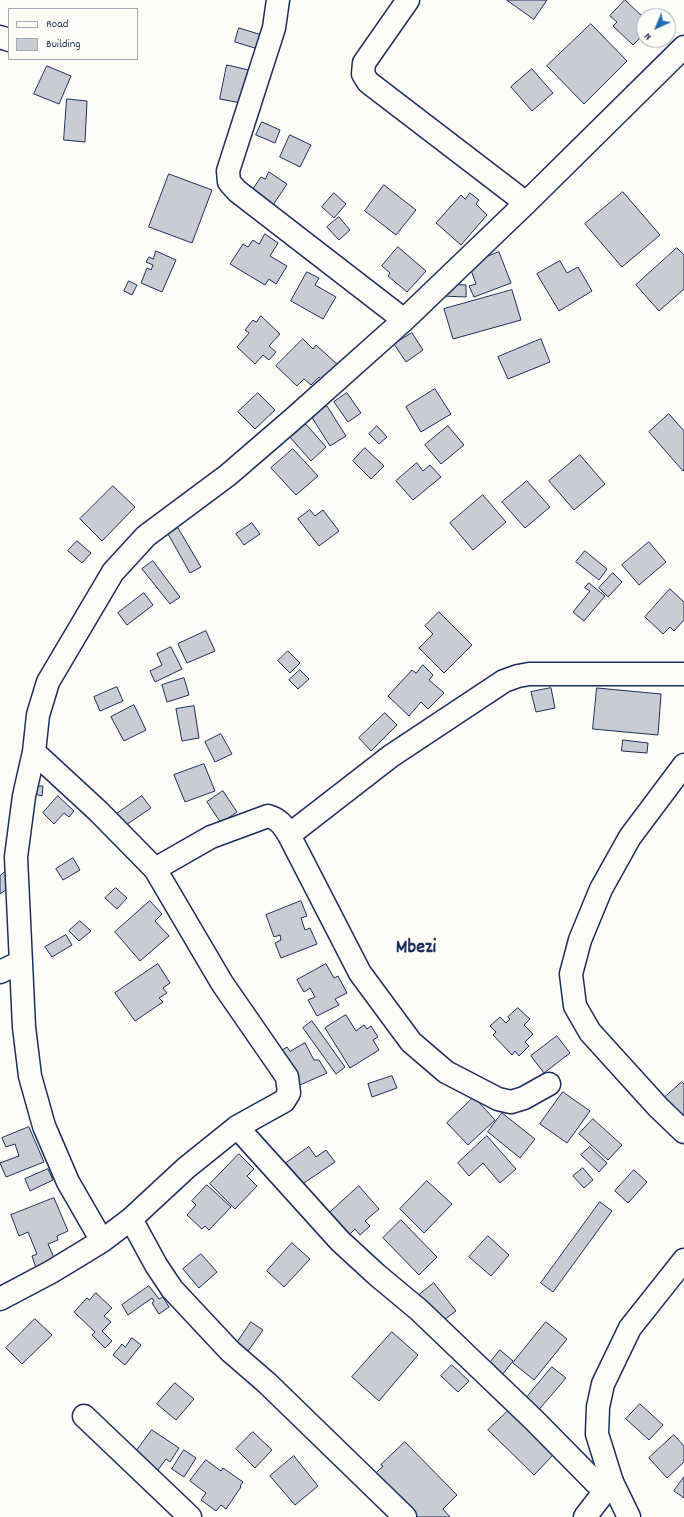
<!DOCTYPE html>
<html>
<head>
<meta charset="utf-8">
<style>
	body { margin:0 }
	#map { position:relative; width:684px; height:1517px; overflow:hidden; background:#fdfcf7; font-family:Dekko,sans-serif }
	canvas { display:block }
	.legend { position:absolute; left:8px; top:8px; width:130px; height:52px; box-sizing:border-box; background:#fdfcf7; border:1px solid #a3aaba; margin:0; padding:5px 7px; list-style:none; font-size:12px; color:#1b2f5e }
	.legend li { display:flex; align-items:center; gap:8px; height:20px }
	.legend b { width:20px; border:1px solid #a3aaba }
	.north { position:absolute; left:636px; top:8px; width:40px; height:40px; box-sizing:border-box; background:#fdfcf7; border:1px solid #a3aaba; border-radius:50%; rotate:224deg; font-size:11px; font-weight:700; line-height:16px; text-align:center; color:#1b2f5e }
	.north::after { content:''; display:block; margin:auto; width:14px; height:18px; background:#1f6fb2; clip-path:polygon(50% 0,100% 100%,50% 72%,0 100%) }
</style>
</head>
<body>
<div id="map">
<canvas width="684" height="1517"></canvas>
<ul class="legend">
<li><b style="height:5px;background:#fdfcf7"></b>Road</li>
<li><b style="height:11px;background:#c9ccd3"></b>Building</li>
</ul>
<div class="north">N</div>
</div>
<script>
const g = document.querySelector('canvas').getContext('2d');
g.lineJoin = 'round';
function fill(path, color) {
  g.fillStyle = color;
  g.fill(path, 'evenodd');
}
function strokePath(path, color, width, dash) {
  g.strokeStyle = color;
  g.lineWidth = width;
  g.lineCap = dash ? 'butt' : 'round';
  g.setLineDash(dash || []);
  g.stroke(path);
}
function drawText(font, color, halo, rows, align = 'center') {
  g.font = font + ' Dekko,sans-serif';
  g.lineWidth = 3.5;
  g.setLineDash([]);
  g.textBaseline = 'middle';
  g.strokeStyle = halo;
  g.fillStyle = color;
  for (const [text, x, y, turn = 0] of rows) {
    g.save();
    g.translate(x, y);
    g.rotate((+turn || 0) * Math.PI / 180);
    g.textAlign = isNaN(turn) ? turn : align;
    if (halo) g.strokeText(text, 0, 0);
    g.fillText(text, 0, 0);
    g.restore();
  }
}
const building = new Path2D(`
	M507,0H547L534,19Z
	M625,0L644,18V24L642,26L644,28V34L633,45L613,26L617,22L610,16Z
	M591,24L627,61L584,104L547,66Z
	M239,28L262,35L258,49L235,42Z
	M227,65L253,71L246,104L220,99Z
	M47,66L71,76L59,104L34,94Z
	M532,69L553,93L532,111L511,87Z
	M67,99L87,101L85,142L64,140Z
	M262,122L280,130L275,143L256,135Z
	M290,135L311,145L300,167L280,157Z
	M269,172L287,184L273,205L252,190L261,177L265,179Z
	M169,174L212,190L192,243L149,227Z
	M384,185L416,210L396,235L365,211Z
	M623,192L660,235L622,267L585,224Z
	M334,193L346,204L334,218L322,207Z
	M470,193L479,200L476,204L487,215L461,245L436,223L461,195L465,199Z
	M339,217L350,230L339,240L327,227Z
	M265,234L278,243L270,256L287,266L276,284L269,279L265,285L230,264L243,244L248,247L253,240L259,244Z
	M398,247L426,271L407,292L388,276L390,273L382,266Z
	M677,248L684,255V289L659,311L636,285Z
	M156,251L176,260L162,292L141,283L147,268L151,270L153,265L146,262L149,257L153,259Z
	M499,252L511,283L474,297L469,286L476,284L469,264Z
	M560,261L567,273L578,267L592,291L559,311L537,274Z
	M307,272L319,278L315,285L336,297L323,319L291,301Z
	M129,281L137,285L132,295L124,291Z
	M443,284L466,285V297L442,296Z
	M512,290L521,320L453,339L444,309Z
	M261,316L280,334L269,346L276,352L269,360L263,355L255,364L237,347L249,333L245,330L253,320L256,322Z
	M412,333L423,350L406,362L394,344Z
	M303,339L313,349L316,345L338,365L323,381L319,377L311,385L304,379L297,386L276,366Z
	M541,339L550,362L508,379L498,357Z
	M435,389L451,414L421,432L406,407Z
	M258,393L275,410L255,429L238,412Z
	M347,393L361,413L348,422L334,402Z
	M327,406L346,436L330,446L311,416Z
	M669,414L684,431V470L683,471L649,432Z
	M304,422L326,447L311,461L289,436Z
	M377,426L387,437L379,444L369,434Z
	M448,426L464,445L441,464L425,445Z
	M365,448L384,466L371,479L353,461Z
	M293,449L318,476L296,495L271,468Z
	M580,455L605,484L574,510L549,481Z
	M417,463L423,471L430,465L441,477L413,500L396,481Z
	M527,481L550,507L525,528L502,502Z
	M113,486L135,507L102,541L80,519Z
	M483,495L506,522L473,550L450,523Z
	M310,510L315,516L323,510L339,531L319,546L298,519Z
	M252,523L260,534L244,545L236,534Z
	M178,528L201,567L190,573L168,534Z
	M77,541L91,553L82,563L68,551Z
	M649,542L666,562L639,585L622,565Z
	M585,551L607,569L599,580L576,562Z
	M153,561L180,597L170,604L142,569Z
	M613,573L622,582L608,597L599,588Z
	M589,583L605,596L584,621L573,612L590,591L585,588Z
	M670,589L684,602V620L674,631L670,627L663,634L645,617Z
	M144,593L153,605L127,625L118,613Z
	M439,612L472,645L444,673L419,648L433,634L425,626Z
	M206,631L215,651L187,663L178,644Z
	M171,647L182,669L155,682L150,671L162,665L157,654Z
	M288,651L300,663L290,673L278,661Z
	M423,665L433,675L429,680L444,693L428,709L421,702L409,716L388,696L412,670L416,673Z
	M300,670L309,679L298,689L289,680Z
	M184,678L189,695L167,702L162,685Z
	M117,687L123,701L100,711L94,697Z
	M551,688L555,708L536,712L531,692Z
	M597,688L661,694L658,735L593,729Z
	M134,705L146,730L124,741L111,717Z
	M194,706L199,738L182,741L176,709Z
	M385,713L397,725L371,751L359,738Z
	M221,734L232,754L215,762L205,742Z
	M623,740L648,743L647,753L622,751Z
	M204,764L215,791L185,802L174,775Z
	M37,786H43L42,796L35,794Z
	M223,791L237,812L221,823L207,802Z
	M58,796L74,811L69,817L64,813L54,824L43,813Z
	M142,796L151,808L123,827L115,815Z
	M73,858L80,870L63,880L56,869Z
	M5,872L14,884L0,894V876Z
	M116,888L127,898L117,909L105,898Z
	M150,901L162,914L155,921L169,936L140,961L115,932Z
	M301,901L307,916L301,918L305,930L310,928L317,944L281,958L275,943L281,940L280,935L274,937L266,915Z
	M80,921L91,931L79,941L69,931Z
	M66,935L72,945L52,957L45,947Z
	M158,964L170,983L163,988L167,993L159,998L163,1002L135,1021L115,993Z
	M326,964L334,978L338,976L347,993L335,999L339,1005L317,1016L308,1000L315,997L310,988L304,992L297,980Z
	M518,1008L530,1019L524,1025L533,1034L525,1042L529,1046L519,1056L515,1051L512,1055L493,1035L496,1032L490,1026L500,1017L506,1023L510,1019L508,1017Z
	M346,1015L356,1031L364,1025L367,1029L371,1026L378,1037L373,1040L379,1050L350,1068L325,1028Z
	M312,1021L345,1067L336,1074L303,1028Z
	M557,1036L570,1053L544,1073L531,1056Z
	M305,1043L314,1060H319L327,1073L298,1086L276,1054L287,1047L290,1051Z
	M392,1076L397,1088L372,1097L368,1084Z
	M682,1082L684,1084V1119L664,1098Z
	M563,1092L590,1111L567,1143L540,1124Z
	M474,1097L495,1120L468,1145L447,1123Z
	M502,1113L535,1139L520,1158L488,1132Z
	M593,1119L622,1145L608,1160L579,1134Z
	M29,1127L44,1162L6,1177L0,1163L19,1156L15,1144L6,1147L2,1138Z
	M487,1136L516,1169L500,1183L483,1163L469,1176L458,1163Z
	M309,1147L316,1157L326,1150L335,1162L301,1185L286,1163Z
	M590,1147L607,1163L599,1172L581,1155Z
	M239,1154L254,1169L247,1176L257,1186L235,1209L210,1184Z
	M583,1168L593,1180L584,1188L573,1176Z
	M48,1169L53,1180L30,1191L25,1179Z
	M634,1170L647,1182L628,1203L615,1191Z
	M427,1181L452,1204L424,1233L400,1209Z
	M207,1185L231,1207L209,1230L205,1226L202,1229L187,1215L196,1205L192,1201Z
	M359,1186L379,1209L365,1221L370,1226L360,1235L355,1229L347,1237L327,1215Z
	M54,1198L68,1231L57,1236L58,1240L48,1244L55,1260L36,1268L32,1256L37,1254L28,1232L19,1236L11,1215Z
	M600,1202L612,1211L553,1292L541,1283Z
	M401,1220L437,1257L419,1275L383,1238Z
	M488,1236L509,1255L491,1276L469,1257Z
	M292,1243L310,1259L284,1287L267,1271Z
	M201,1254L217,1272L199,1288L183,1269Z
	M434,1283L456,1311L440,1323L419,1295Z
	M149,1286L159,1299L163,1297L169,1307L159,1314L152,1303L154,1301L152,1298L128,1315L122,1305Z
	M96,1293L112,1308L104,1316L111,1322L102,1331L112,1341L105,1348L92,1335L95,1332L74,1312L87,1298L89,1300Z
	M35,1319L52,1335L22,1364L6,1348Z
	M251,1322L263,1330L246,1354L235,1346Z
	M546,1322L567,1339L534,1380L513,1363Z
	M392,1332L418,1355L379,1401L352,1377Z
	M132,1338L141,1345L125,1365L113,1355L122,1344L125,1347Z
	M500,1350L513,1361L499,1379L486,1368Z
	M452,1365L469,1381L458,1392L441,1376Z
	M552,1367L566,1378L536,1413L523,1402Z
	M175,1383L194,1399L176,1420L157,1404Z
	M640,1404L663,1425L649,1440L626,1419Z
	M508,1411L553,1455L534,1475L488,1430Z
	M152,1430L179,1448L170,1462L166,1459L155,1474L132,1457Z
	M253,1432L272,1450L255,1468L236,1449Z
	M674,1435L684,1446V1462L667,1478L649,1458Z
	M405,1442L457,1495L443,1509L450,1517H415L374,1475L383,1466L381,1465Z
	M184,1450L196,1458L184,1477L172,1469Z
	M294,1456L318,1486L295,1505L270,1476Z
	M206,1460L221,1471L223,1468L243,1482L240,1486L241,1487L226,1509L221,1505L216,1511L201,1500L206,1493L190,1481Z
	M684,1477V1498L674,1491Z`);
fill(building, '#c9ccd3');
strokePath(building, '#1b2f5e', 1);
const street = new Path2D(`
	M278,0L274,28L228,171L229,182L237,191L404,320
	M408,0L364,63L363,74L368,82L526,203
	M0,37L9,40
	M684,765L630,837L601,889L580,940L571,974L575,1006L590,1032L658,1107L684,1132
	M289,835L391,756L504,681L518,676L529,674H684
	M155,869L211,837L268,816C279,819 283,825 289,835L360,973L411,1042L446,1072L498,1099L511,1102L524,1098L549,1084
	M0,972L21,962
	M237,1127L340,1241L377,1275L419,1310L534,1420L604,1491
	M131,1219L156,1265L172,1289L230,1351L267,1383L405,1517
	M102,1241L68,1182L44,1126L30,1076L24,1027L16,857L24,796L34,752L38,715L48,682L113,572L146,536L228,475L293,419L404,320L526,203L684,47
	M0,1299L51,1272L102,1241L131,1219L186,1168L237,1127L284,1101L289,1093L287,1077L222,983L155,869L98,811L34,752
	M84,1416L190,1517
	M585,1517L612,1482`);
const secondary = new Path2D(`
	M629,1517L612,1482L597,1434L598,1407L603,1384L630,1328L684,1260`);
strokePath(street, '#1b2f5e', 25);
strokePath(secondary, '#1b2f5e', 25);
strokePath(street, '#fdfcf7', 22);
strokePath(secondary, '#fdfcf7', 22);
drawText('bold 20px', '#1b2f5e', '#fdfcf7', [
	["Mbezi",416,949]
]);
</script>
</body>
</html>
